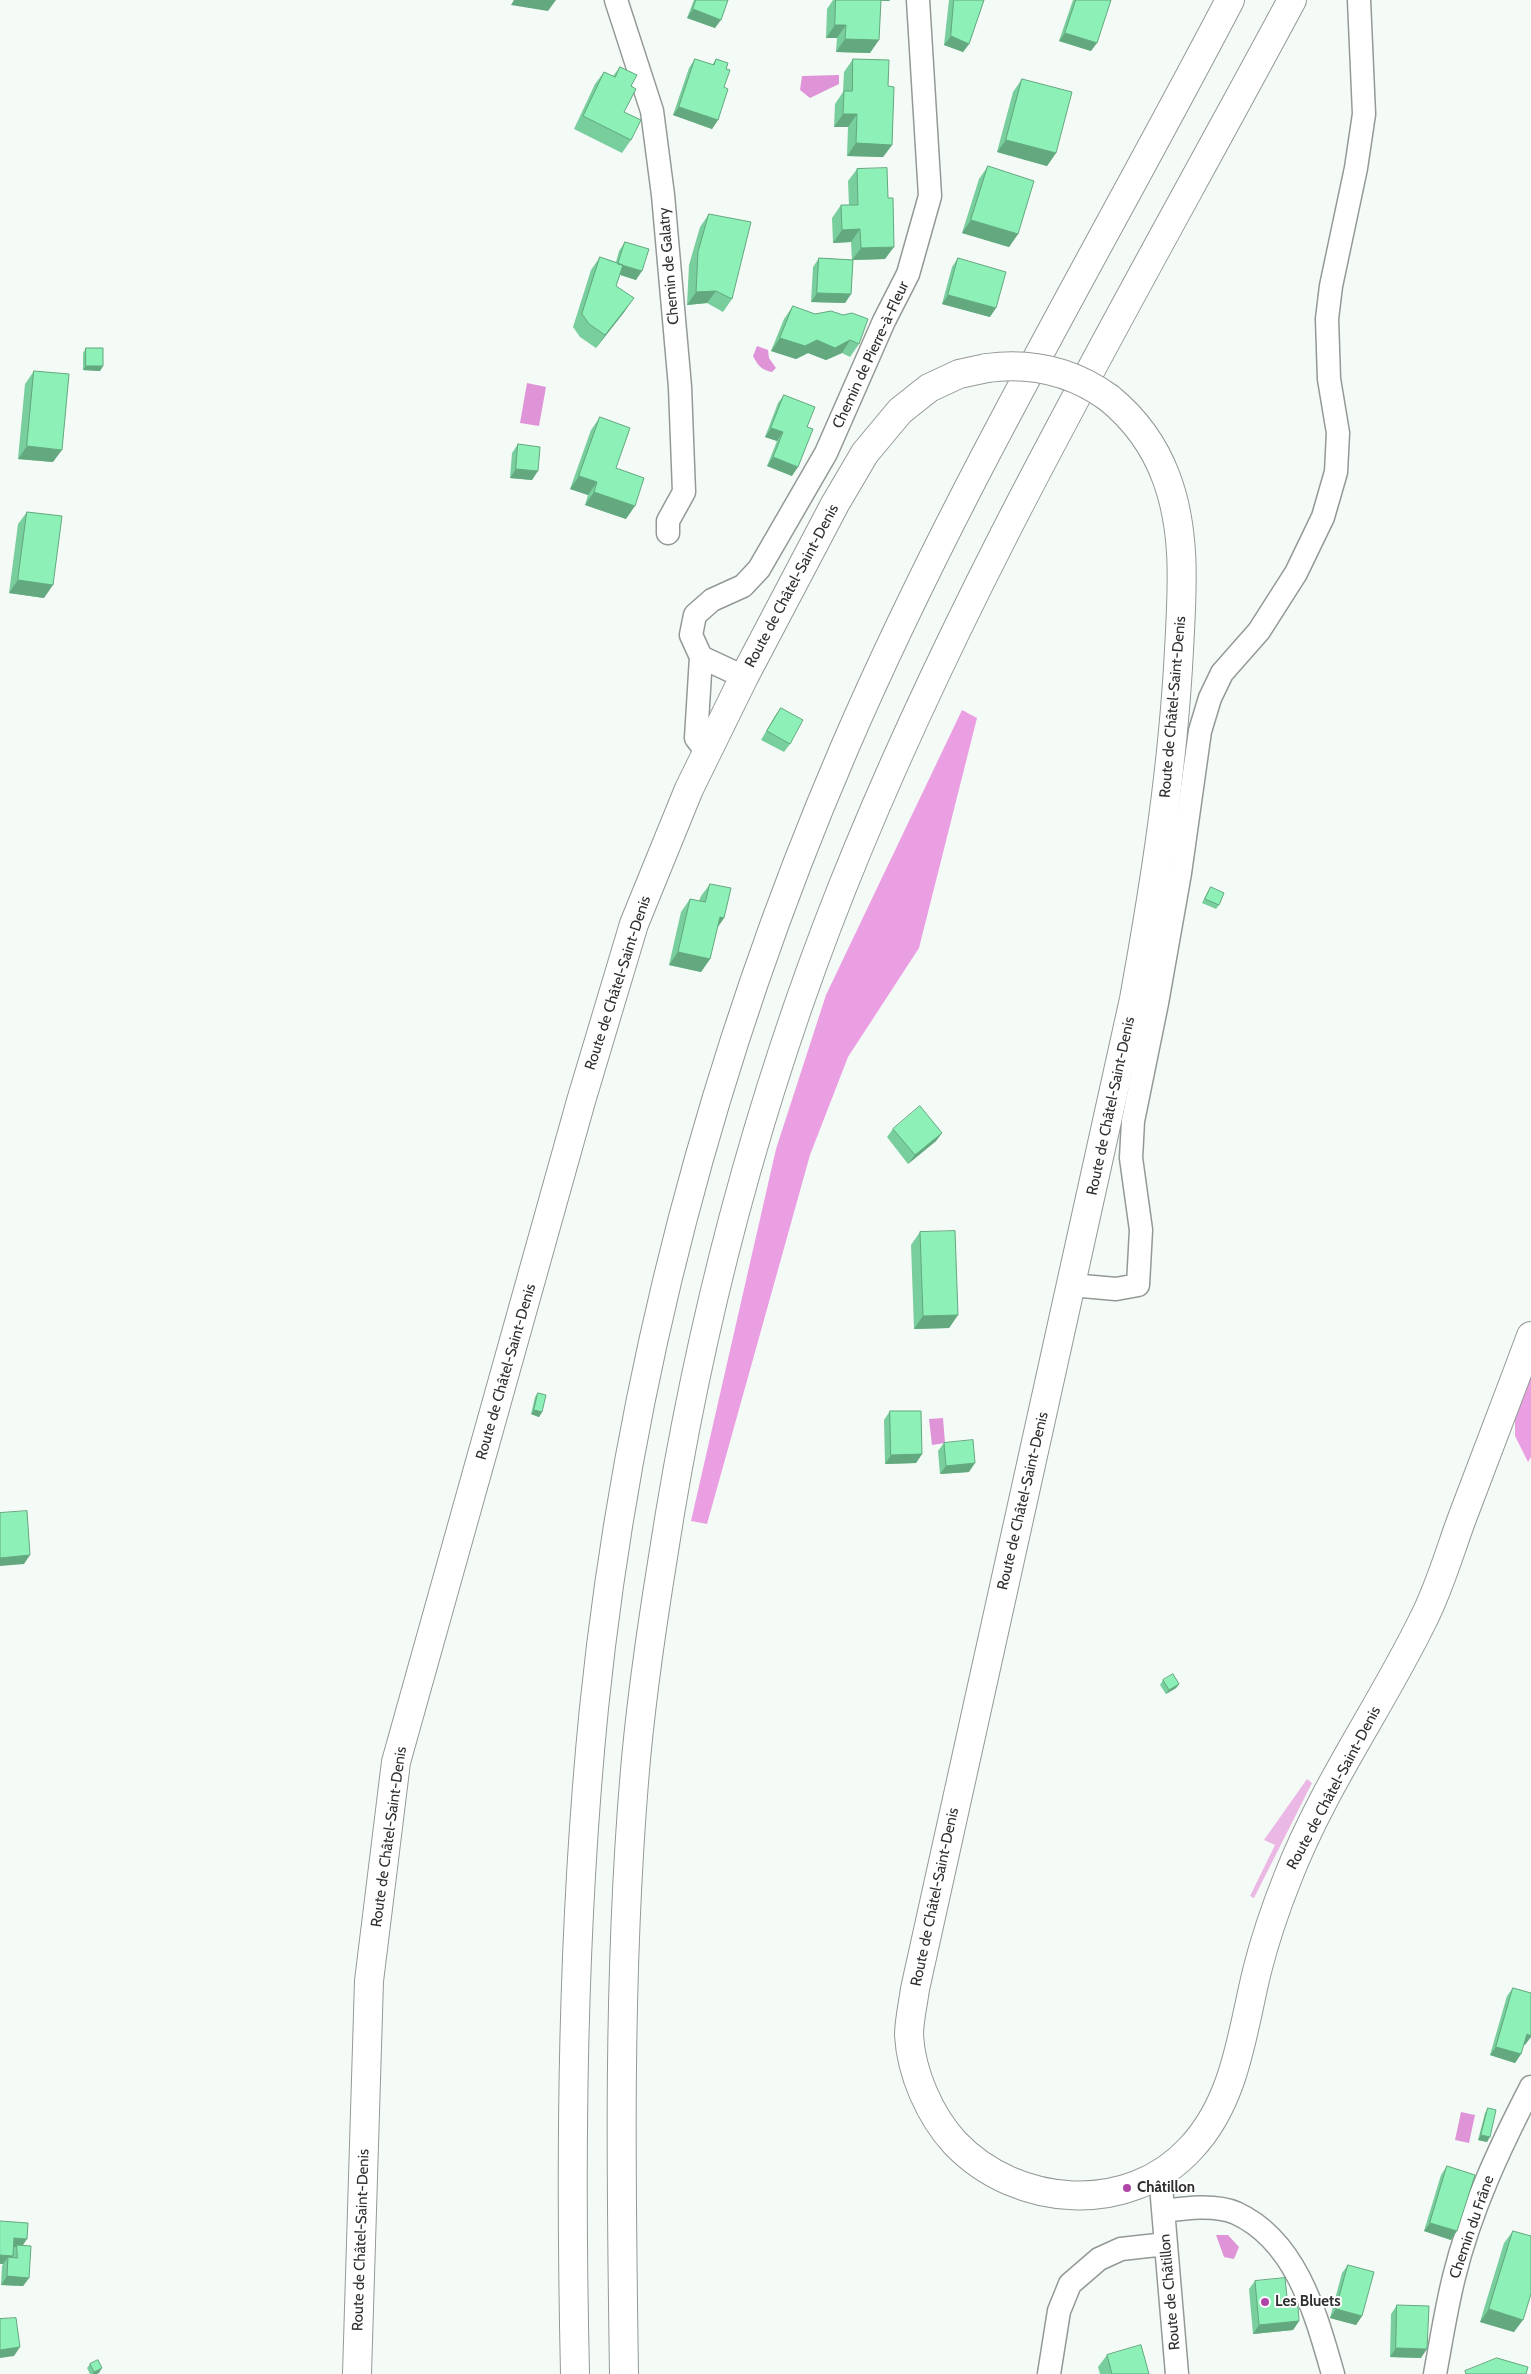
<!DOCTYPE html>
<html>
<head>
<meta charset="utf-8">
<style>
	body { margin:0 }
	canvas { display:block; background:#f4faf6 }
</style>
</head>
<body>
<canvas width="1531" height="2374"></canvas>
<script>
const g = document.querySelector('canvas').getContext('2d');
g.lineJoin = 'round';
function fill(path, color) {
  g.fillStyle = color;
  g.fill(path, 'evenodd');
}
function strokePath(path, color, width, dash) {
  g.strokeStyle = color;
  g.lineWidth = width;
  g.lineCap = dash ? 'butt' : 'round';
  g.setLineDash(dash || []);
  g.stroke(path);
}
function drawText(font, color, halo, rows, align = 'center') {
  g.font = font + ' Cabin,sans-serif';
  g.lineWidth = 4;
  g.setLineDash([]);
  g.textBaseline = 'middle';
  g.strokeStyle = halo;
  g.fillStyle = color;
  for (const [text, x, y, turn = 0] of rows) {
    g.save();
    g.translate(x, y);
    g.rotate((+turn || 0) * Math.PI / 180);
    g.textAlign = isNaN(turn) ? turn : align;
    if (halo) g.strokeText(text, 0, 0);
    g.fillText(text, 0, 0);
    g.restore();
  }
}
fill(new Path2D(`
	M1307,1779L1312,1783L1254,1898L1250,1896L1275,1845L1264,1840Z`), '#ebb8e5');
fill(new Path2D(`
	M962,710L977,718L919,948L848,1057L810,1155L707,1524L691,1521L776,1149L826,995Z
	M1531,1364V1457L1528,1462L1515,1436V1415Z`), '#eb9fe3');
fill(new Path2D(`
	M839,75V84L810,98L800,90L802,76Z
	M757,346L768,350L769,358L776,368L772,372C762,370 758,366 753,356Z
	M527,383L546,387L539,426L520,423Z
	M943,1418L945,1443L932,1445L929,1419Z
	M1461,2112L1475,2115L1469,2143L1455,2140Z
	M1216,2235H1228L1239,2247L1234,2259L1224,2257Z`), '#df94d7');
const minor = new Path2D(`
	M616,0L652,111L663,195L680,387L684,492L668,521V533
	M701,657L696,738L707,752
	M744,677L701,657L691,635L695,615L712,600L743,586L759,569L826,453L884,321L908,274L930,196L918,0
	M1071,1285L1116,1289L1138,1285L1141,1230L1131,1158L1133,1121L1157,1003L1180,873L1200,731L1210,698L1222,673L1259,631L1296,573L1323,517L1336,472L1338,433L1329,379L1327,319L1331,286L1356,168L1364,114L1359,0
	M1160,2174L1177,2374
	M1164,2211C1186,2208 1215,2204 1236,2213C1297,2241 1316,2315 1333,2374
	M1049,2374L1059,2311L1070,2284L1099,2259L1121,2249L1166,2244
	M1435,2374C1441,2342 1446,2309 1454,2277C1470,2211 1500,2147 1531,2087`);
const major = new Path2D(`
	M1109,398C1136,420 1154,445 1166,477C1187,532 1182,593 1179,650C1173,767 1155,883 1134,999L915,1989C913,2004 909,2021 909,2035C911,2073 930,2116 955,2143C1017,2208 1129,2216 1191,2148C1236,2100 1242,2032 1257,1971C1265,1939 1276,1907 1288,1877C1323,1787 1381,1706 1423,1620C1439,1589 1449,1554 1461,1521C1484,1460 1508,1398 1531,1336
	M357,2374L369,1981L396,1762L581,1101L634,924L689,789L744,677L835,504L865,453L900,411L929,388L959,374L987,368`);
const highway = new Path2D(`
	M575,2374C570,2152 572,1929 594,1708C628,1378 713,1054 844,749C955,491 1100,249 1230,0
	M624,2374C621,2176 618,1979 634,1782C640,1706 651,1631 663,1557C698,1329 757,1102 842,888C965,579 1135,293 1292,0`);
strokePath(minor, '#939a96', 25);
strokePath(major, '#939a96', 30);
strokePath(highway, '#939a96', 30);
strokePath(minor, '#fff', 22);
strokePath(major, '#fff', 28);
strokePath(highway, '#fff', 28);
const majorBridge = new Path2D(`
	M987,368C1032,362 1073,372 1109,398`);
strokePath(majorBridge, '#939a96', 30, []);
strokePath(majorBridge, '#fff', 28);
fill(new Path2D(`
	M694,0H728L715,28L687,18Z
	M833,0H890L889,1H881L870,53L836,52L837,38H826L827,9Z
	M949,0H984L969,44L963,52L944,45Z
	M1073,0H1111L1091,51L1059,41Z
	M695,59L712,65L716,59L726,69L718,120L712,129L673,115L689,68Z
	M853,59L888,86L892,145L883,157L847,156L848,127H834L835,104L843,92L844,72Z
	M620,67L631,86L624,112L631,140L622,153L574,129L595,84L604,72L613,76Z
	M1022,79L1056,153L1047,166L997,152L1013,92Z
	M988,166L1018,234L1009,247L962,233L979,179Z
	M857,169L885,259L853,260L851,294L845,303L811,302L813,267L819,258L852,260L851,242L833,243L832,218L841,205H849L848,181Z
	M709,214L732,299L723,312L707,303L687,305L689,265L700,227Z
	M625,242L636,280L620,275L616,286L625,311L596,348L580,337L573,327L591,270L600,257L616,262L619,251Z
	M958,258L990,317L942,304L952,267Z
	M793,306L859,344L850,357L842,353L826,360L808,353L796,359L771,351L784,319Z
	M86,348L103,366L100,371L83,370V353Z
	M34,371L53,462L18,459L25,384Z
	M784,395L792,476L767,466L777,441L765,437L778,403Z
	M600,417L616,468L626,519L585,505L588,495L570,489L591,430Z
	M518,444L532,480L510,478L512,453Z
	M27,512L44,598L9,593L18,524Z
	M781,708L790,744L784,752L761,740L775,716Z
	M710,884L724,918L717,928L710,959L701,972L669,965L681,912L690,899L699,901L701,896Z
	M1211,887L1219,905L1216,909L1202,903L1208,891Z
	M893,1129L942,1133L936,1141L908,1164L887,1137Z
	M920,1232L958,1315L949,1328L914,1329L911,1245Z
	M538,1393L542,1412L539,1417L531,1414L535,1397Z
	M890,1411L922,1454L916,1463L885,1464L884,1420Z
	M944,1443L969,1472L940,1474L938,1451Z
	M1163,1680L1179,1684L1176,1688L1166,1694L1160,1685Z
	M1513,1988L1525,2045L1524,2044L1521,2054L1515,2063L1490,2055L1507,1996Z
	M1488,2108L1487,2142L1478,2140L1485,2113Z
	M1447,2166L1451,2240L1424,2231L1441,2175Z
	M0,2221L23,2246L29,2278L23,2286L1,2285L2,2266L3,2264H0Z
	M1513,2231L1514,2332L1480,2322L1504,2243Z
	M1348,2265L1362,2316L1356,2325L1330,2318L1342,2273Z
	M1255,2281L1288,2307L1299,2321L1293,2330L1253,2334L1249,2289Z
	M1397,2305L1421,2358L1390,2357L1391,2314Z
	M1107,2355L1149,2374H1100L1098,2367Z
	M90,2364L99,2373L96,2374H90L87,2368Z`), '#79ce9d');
fill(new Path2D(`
	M514,0H556L548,11L511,5Z
	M867,0H890L889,1Z
	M693,9L721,20L715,28L687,18Z
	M835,25H846L837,38H826Z
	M1065,33L1097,43L1091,51L1059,41Z
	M951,36L969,44L963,52L944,45Z
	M845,39L879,40L870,53L836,52Z
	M679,107L718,120L712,129L673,115Z
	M843,114H857L848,127H834Z
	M1006,140L1056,153L1047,166L997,152Z
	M856,143L892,145L883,157L847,156Z
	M971,220L1018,234L1009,247L962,233Z
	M860,229L851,242L833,243L842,230Z
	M894,247L885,259L852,260L861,248Z
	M618,264L642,271L636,280L612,272Z
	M716,291L707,303L687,305L696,292Z
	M817,293L851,294L845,303L811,302Z
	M948,295L996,308L990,317L942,304Z
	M634,298L625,311L596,348L605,335Z
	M780,338L817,340H850L842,353L826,360L808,353L796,359L771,351Z
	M86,366H103L100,371L83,370Z
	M771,428L783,432L777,441L765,437Z
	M27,446L62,450L53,462L18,459Z
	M773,457L798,467L792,476L767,466Z
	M516,469L538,471L532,480L510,478Z
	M579,476L597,482L588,495L570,489Z
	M594,492L635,506L626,519L585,505Z
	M18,580L53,585L44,598L9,593Z
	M720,917L724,918L715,931Z
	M678,952L710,959L701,972L669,965Z
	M942,1133L936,1141L908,1164L915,1155Z
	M958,1315L949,1328L914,1329L923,1316Z
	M534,1410L542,1412L539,1417L531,1414Z
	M922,1454L916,1463L885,1464L891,1455Z
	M975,1463L969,1472L940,1474L946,1466Z
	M30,1555L24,1564L0,1566V1558Z
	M1179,1684L1176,1688L1166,1694L1169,1690Z
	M1527,2034L1531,2036V2037L1525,2045L1521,2043Z
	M1496,2047L1521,2054L1515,2063L1490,2055Z
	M1481,2135L1490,2137L1487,2142L1478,2140Z
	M1430,2223L1457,2231L1451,2240L1424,2231Z
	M14,2238L27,2239L21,2248L17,2245L16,2247H8Z
	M0,2255L13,2256L7,2264L8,2257L3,2264H0Z
	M7,2276L29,2278L23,2286L1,2285Z
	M1336,2309L1362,2316L1356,2325L1330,2318Z
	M1489,2309L1523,2320L1514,2332L1480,2322Z
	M1299,2321L1293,2330L1253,2334L1259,2325Z
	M20,2347L14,2356L0,2358V2350Z
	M1396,2348L1427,2349L1421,2358L1390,2357Z
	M102,2368L99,2373L96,2374H93L94,2372Z`), '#63a87f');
const building = new Path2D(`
	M696,0H728L721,20L693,9Z
	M836,0H881L879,40L845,39L846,25H835Z
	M954,0H984L969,44L951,36Z
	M1076,0H1111L1097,43L1065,33Z
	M695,59L714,65L716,59L728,63L726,69L730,70L724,87L728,89L718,120L679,107Z
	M853,59L889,60L888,86L894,87L892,145L856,143L857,114H843L844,91H852Z
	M620,67L637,75L631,86L636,89L624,112L641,120L631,140L583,116L604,72L615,77Z
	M1022,79L1072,92L1056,153L1006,140Z
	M988,166L1034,181L1018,234L971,220Z
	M887,168L888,198H893L894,247L861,248L860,229L842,230L841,205H858L857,169Z
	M709,214L751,222L732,299L716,291L696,292L698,252Z
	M625,242L649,249L642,271L618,264Z
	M600,257L623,265L616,286L634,298L605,335L589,324L582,314Z
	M819,258L853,260L851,294L817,293Z
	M958,258L1006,272L996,308L948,295Z
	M793,306L815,314L831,311L843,315L852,313L868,319L859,344L850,340L835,348L817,340L805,346L780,338Z
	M86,348H103V366H86Z
	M34,371L69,374L62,450L27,446Z
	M784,395L815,407L807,427L813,429L798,467L773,457L783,432L771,428Z
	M600,417L630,428L616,468L644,478L635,506L594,492L597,482L579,476Z
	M518,444L540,447L538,471L516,469Z
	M27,512L62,516L53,585L18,580Z
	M781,708L803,720L790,744L767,731Z
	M710,884L731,888L724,918L720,917L710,959L678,952L690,899L705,902Z
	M1211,887L1224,893L1219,905L1205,899Z
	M920,1106L942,1133L915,1155L893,1129Z
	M955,1231L958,1315L923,1316L920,1232Z
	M538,1393L546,1395L542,1412L534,1410Z
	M890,1411H921L922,1454L891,1455Z
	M973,1440L975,1463L946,1466L944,1443Z
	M27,1511L30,1555L0,1558V1513Z
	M1173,1674L1179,1684L1169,1690L1163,1680Z
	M1513,1988L1531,1993V2036L1527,2034L1521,2054L1496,2047Z
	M1488,2108L1496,2110L1490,2137L1481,2135Z
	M1447,2166L1475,2175L1457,2231L1430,2223Z
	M0,2221L28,2223L27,2239L14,2238L13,2256L0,2255Z
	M1513,2231L1531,2236V2294L1523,2320L1489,2309Z
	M17,2245L31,2246L29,2278L7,2276L8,2257L17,2258Z
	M1348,2265L1374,2272L1362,2316L1336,2309Z
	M1285,2278L1288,2307L1298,2306L1299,2321L1259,2325L1255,2281Z
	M1397,2305L1429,2306L1427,2349L1396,2348Z
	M16,2318L20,2347L0,2350V2319Z
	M1141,2345L1149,2374H1112L1107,2355Z
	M1497,2358L1528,2367L1526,2374H1466L1465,2371Z
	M98,2360L102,2368L94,2372L90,2364Z`);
fill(building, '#8df0b6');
strokePath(building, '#63a87f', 1);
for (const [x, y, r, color] of [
	[1127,2188,5,"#af46a7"],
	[1265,2302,5,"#af46a7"]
]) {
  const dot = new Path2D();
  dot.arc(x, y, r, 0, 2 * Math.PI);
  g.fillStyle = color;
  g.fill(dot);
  strokePath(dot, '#fff', 2);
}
drawText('15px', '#2e302f', '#fff', [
	["Chemin de Galatry",669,266,-95],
	["Chemin de Pierre-à-Fleur",871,355,-65],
	["Route de Châtel-Saint-Denis",792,586,-62],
	["Route de Châtel-Saint-Denis",1173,707,-85],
	["Route de Châtel-Saint-Denis",618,983,-72],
	["Route de Châtel-Saint-Denis",1111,1106,-78],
	["Route de Châtel-Saint-Denis",506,1372,-74],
	["Route de Châtel-Saint-Denis",1023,1501,-77],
	["Route de Châtel-Saint-Denis",1334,1788,-62],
	["Route de Châtel-Saint-Denis",389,1837,-82],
	["Route de Châtel-Saint-Denis",935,1897,-78],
	["Chemin du Frâne",1472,2227,-71],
	["Route de Châtel-Saint-Denis",361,2240,-88],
	["Route de Châtillon",1170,2292,-95]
]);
drawText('bold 15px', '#2e302f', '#fff', [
	["Châtillon",1137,2188],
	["Les Bluets",1275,2302]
], 'left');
</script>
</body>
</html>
